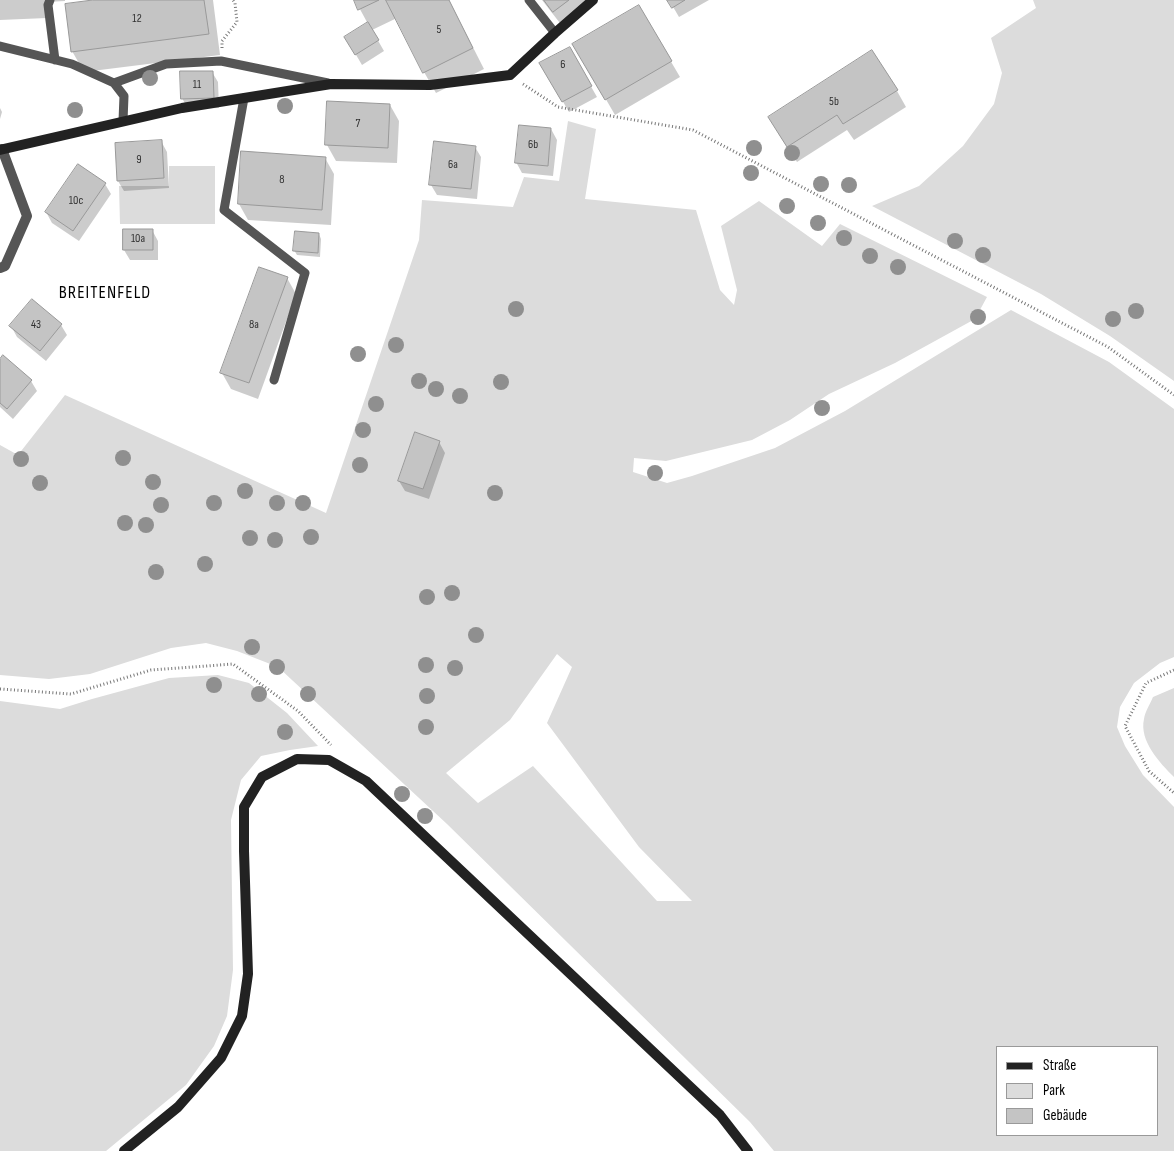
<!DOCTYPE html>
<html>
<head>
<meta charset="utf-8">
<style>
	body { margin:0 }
	#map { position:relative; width:1174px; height:1151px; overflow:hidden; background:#fff; font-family:"Sofia Sans Condensed",sans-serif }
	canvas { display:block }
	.legend { position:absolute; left:996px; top:1046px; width:162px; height:90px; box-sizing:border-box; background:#fff; border:1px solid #999; margin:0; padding:6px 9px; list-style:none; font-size:15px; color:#000 }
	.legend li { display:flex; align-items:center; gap:10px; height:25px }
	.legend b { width:25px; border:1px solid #999 }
</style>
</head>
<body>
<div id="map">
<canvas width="1174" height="1151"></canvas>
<ul class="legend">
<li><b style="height:6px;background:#222"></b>Straße</li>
<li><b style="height:14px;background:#dcdcdc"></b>Park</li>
<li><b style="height:14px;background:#c4c4c4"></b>Gebäude</li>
</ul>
</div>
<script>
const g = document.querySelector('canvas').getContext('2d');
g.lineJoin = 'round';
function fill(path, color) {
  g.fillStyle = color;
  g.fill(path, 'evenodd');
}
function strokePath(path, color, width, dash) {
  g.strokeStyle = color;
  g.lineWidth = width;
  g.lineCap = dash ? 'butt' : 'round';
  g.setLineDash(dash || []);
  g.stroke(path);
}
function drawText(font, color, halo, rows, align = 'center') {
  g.font = font + ' "Sofia Sans Condensed",sans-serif';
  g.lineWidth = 4;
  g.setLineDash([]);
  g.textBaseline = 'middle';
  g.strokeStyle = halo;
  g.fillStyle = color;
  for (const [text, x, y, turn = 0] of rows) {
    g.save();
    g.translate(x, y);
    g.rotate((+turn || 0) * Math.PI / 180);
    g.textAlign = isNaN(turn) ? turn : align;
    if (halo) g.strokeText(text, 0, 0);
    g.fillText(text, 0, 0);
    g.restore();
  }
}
fill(new Path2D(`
	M1033,0H1174V381L1110,336L1041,294L872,206L919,186L963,146L994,104L1002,73L991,38L1036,8Z
	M568,121L596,129L585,199L696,210L720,290L734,305L737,290L721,226L759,201L822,246L840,224L987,297L975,319L895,363L829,394L790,420L752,440L666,461L634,458L633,472L667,483L692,476L775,448L845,411L1011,310L1109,362L1174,409V657L1160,663L1134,683L1120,707L1117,727L1125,746L1143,775L1174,807V1151H774L750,1122L447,824L278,667L237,651L206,643L171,648L90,674L49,679L0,675V445L18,455L65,395L326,513L419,240L422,200L513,207L524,177L559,181ZM557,654L572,667L547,723L639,847L692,901H657L533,766L478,803L446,773L510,720ZM998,1047H1158V1135H998Z
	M169,166H215V224H120L119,186H169Z
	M218,675L249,683L287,713L318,746L290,750L261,756L241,780L231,820L233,970L227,1016L214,1046L186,1085L106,1151H0V701L60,709L92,699L169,678Z
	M1174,688V777C1160,763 1139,741 1144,719C1145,712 1150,704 1153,697Z`), '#dcdcdc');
fill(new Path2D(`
	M0,0H65V1L47,2V18L0,20Z
	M103,0H213L220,55L84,72L72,51Z
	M355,0H449L484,69L436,93L424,72L397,18L372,30L384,51L362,65L352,48L368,24Z
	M542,0H598L563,27Z
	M669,0H709L679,17Z
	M639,7L680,77L615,115L574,44Z
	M569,48L597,97L569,112L541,64Z
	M212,72L218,82L219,108L188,109L182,98Z
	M897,91L906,107L854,140L847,130L797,162L778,133Z
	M390,105L399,121L397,163L336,161L327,145Z
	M0,108L2,112L0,119Z
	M551,129L557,140L553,176L522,173L516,162Z
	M161,141L167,152L169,188L124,191L118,181Z
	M475,147L481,157L477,199L437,195L431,185Z
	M325,158L334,174L331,225L248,220L239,204Z
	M105,184L111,194L79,241L52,223L46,212Z
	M152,230L158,241V260H130L124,250Z
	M319,234L321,239L320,257L297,255L294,250Z
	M287,278L296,294L258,399L231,389L222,373Z
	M61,325L67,335L46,361L17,337L11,326Z
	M0,361L31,381L37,391L13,419L0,407Z
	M439,442L445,453L429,499L405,491L399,481Z`), '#0003');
const building = new Path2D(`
	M93,0H204L209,34L71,52L65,4Z
	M354,0H379L358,10Z
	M386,0H449L473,48L423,73Z
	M544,0H569L553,12Z
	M667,0H685L672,8Z
	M639,5L672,61L605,100L572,44Z
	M368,22L379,40L355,55L344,37Z
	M570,47L592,86L562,102L539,63Z
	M872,50L898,90L843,124L837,115L787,147L768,117Z
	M180,71H213L214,98L181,99Z
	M327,101L390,104L388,148L325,145Z
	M519,125L551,128L548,166L515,163Z
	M162,140L164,178L117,181L115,143Z
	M434,141L476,146L471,189L429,185Z
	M241,151L326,157L322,210L238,204Z
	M78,164L106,183L73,231L45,212Z
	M123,229H153V250H123Z
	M295,231L319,233L318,253L293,251Z
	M259,267L288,277L249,383L220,373Z
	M32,299L62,324L40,351L9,326Z
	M3,355L32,380L7,409L0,403V359Z
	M415,432L440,441L423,489L398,481Z`);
fill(building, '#c4c4c4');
strokePath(building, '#999', 1);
strokePath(new Path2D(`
	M222,48V41L237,22L235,3L233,0
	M523,84L558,107L693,130L1108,347L1174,395
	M1174,670L1146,683L1125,726L1149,771L1174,793
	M0,689L71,694L151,670L233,664L298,711L331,745`), '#777', 3, [1, 2.5]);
strokePath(new Path2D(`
	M50,0L48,5L55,60
	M529,0L555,33
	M0,46L72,64L114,83L124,96L123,121
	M114,83L166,64L221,61L328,83
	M244,98L224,210L305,273L274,380`), '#555', 9);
strokePath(new Path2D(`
	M0,268L5,266L27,216L2,149`), '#555', 10);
strokePath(new Path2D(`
	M0,150L182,108L331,84L430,85L510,75L555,33L593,0
	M124,1151L178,1107L221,1058L242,1016L248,974L244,851V807L262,777L297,759L329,760L366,781L720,1115L748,1151`), '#222', 10);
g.fillStyle = '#8f8f8f';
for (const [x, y] of [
	[150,78],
	[285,106],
	[75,110],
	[754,148],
	[792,153],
	[751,173],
	[821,184],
	[849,185],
	[787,206],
	[818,223],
	[844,238],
	[955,241],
	[983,255],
	[870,256],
	[898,267],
	[516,309],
	[1136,311],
	[978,317],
	[1113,319],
	[396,345],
	[358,354],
	[419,381],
	[501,382],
	[436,389],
	[460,396],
	[376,404],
	[822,408],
	[363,430],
	[123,458],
	[21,459],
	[360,465],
	[655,473],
	[153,482],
	[40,483],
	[245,491],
	[495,493],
	[214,503],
	[277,503],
	[303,503],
	[161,505],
	[125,523],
	[146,525],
	[311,537],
	[250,538],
	[275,540],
	[205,564],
	[156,572],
	[452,593],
	[427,597],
	[476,635],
	[252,647],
	[426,665],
	[277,667],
	[455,668],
	[214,685],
	[259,694],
	[308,694],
	[427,696],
	[426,727],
	[285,732],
	[402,794],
	[425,816]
]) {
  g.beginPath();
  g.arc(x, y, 8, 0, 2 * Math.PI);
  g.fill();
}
drawText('12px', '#313131', null, [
	["12",137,19],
	["5",439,30],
	["6",563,65],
	["11",197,85],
	["5b",834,102],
	["7",358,124],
	["6b",533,145],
	["9",139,160],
	["6a",453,165],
	["8",282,180],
	["10c",76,201],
	["10a",138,239],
	["43",36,325],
	["8a",254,325]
]);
g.letterSpacing = '1px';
drawText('18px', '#000', '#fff', [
	["BREITENFELD",105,293]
]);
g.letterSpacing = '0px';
</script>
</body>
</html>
